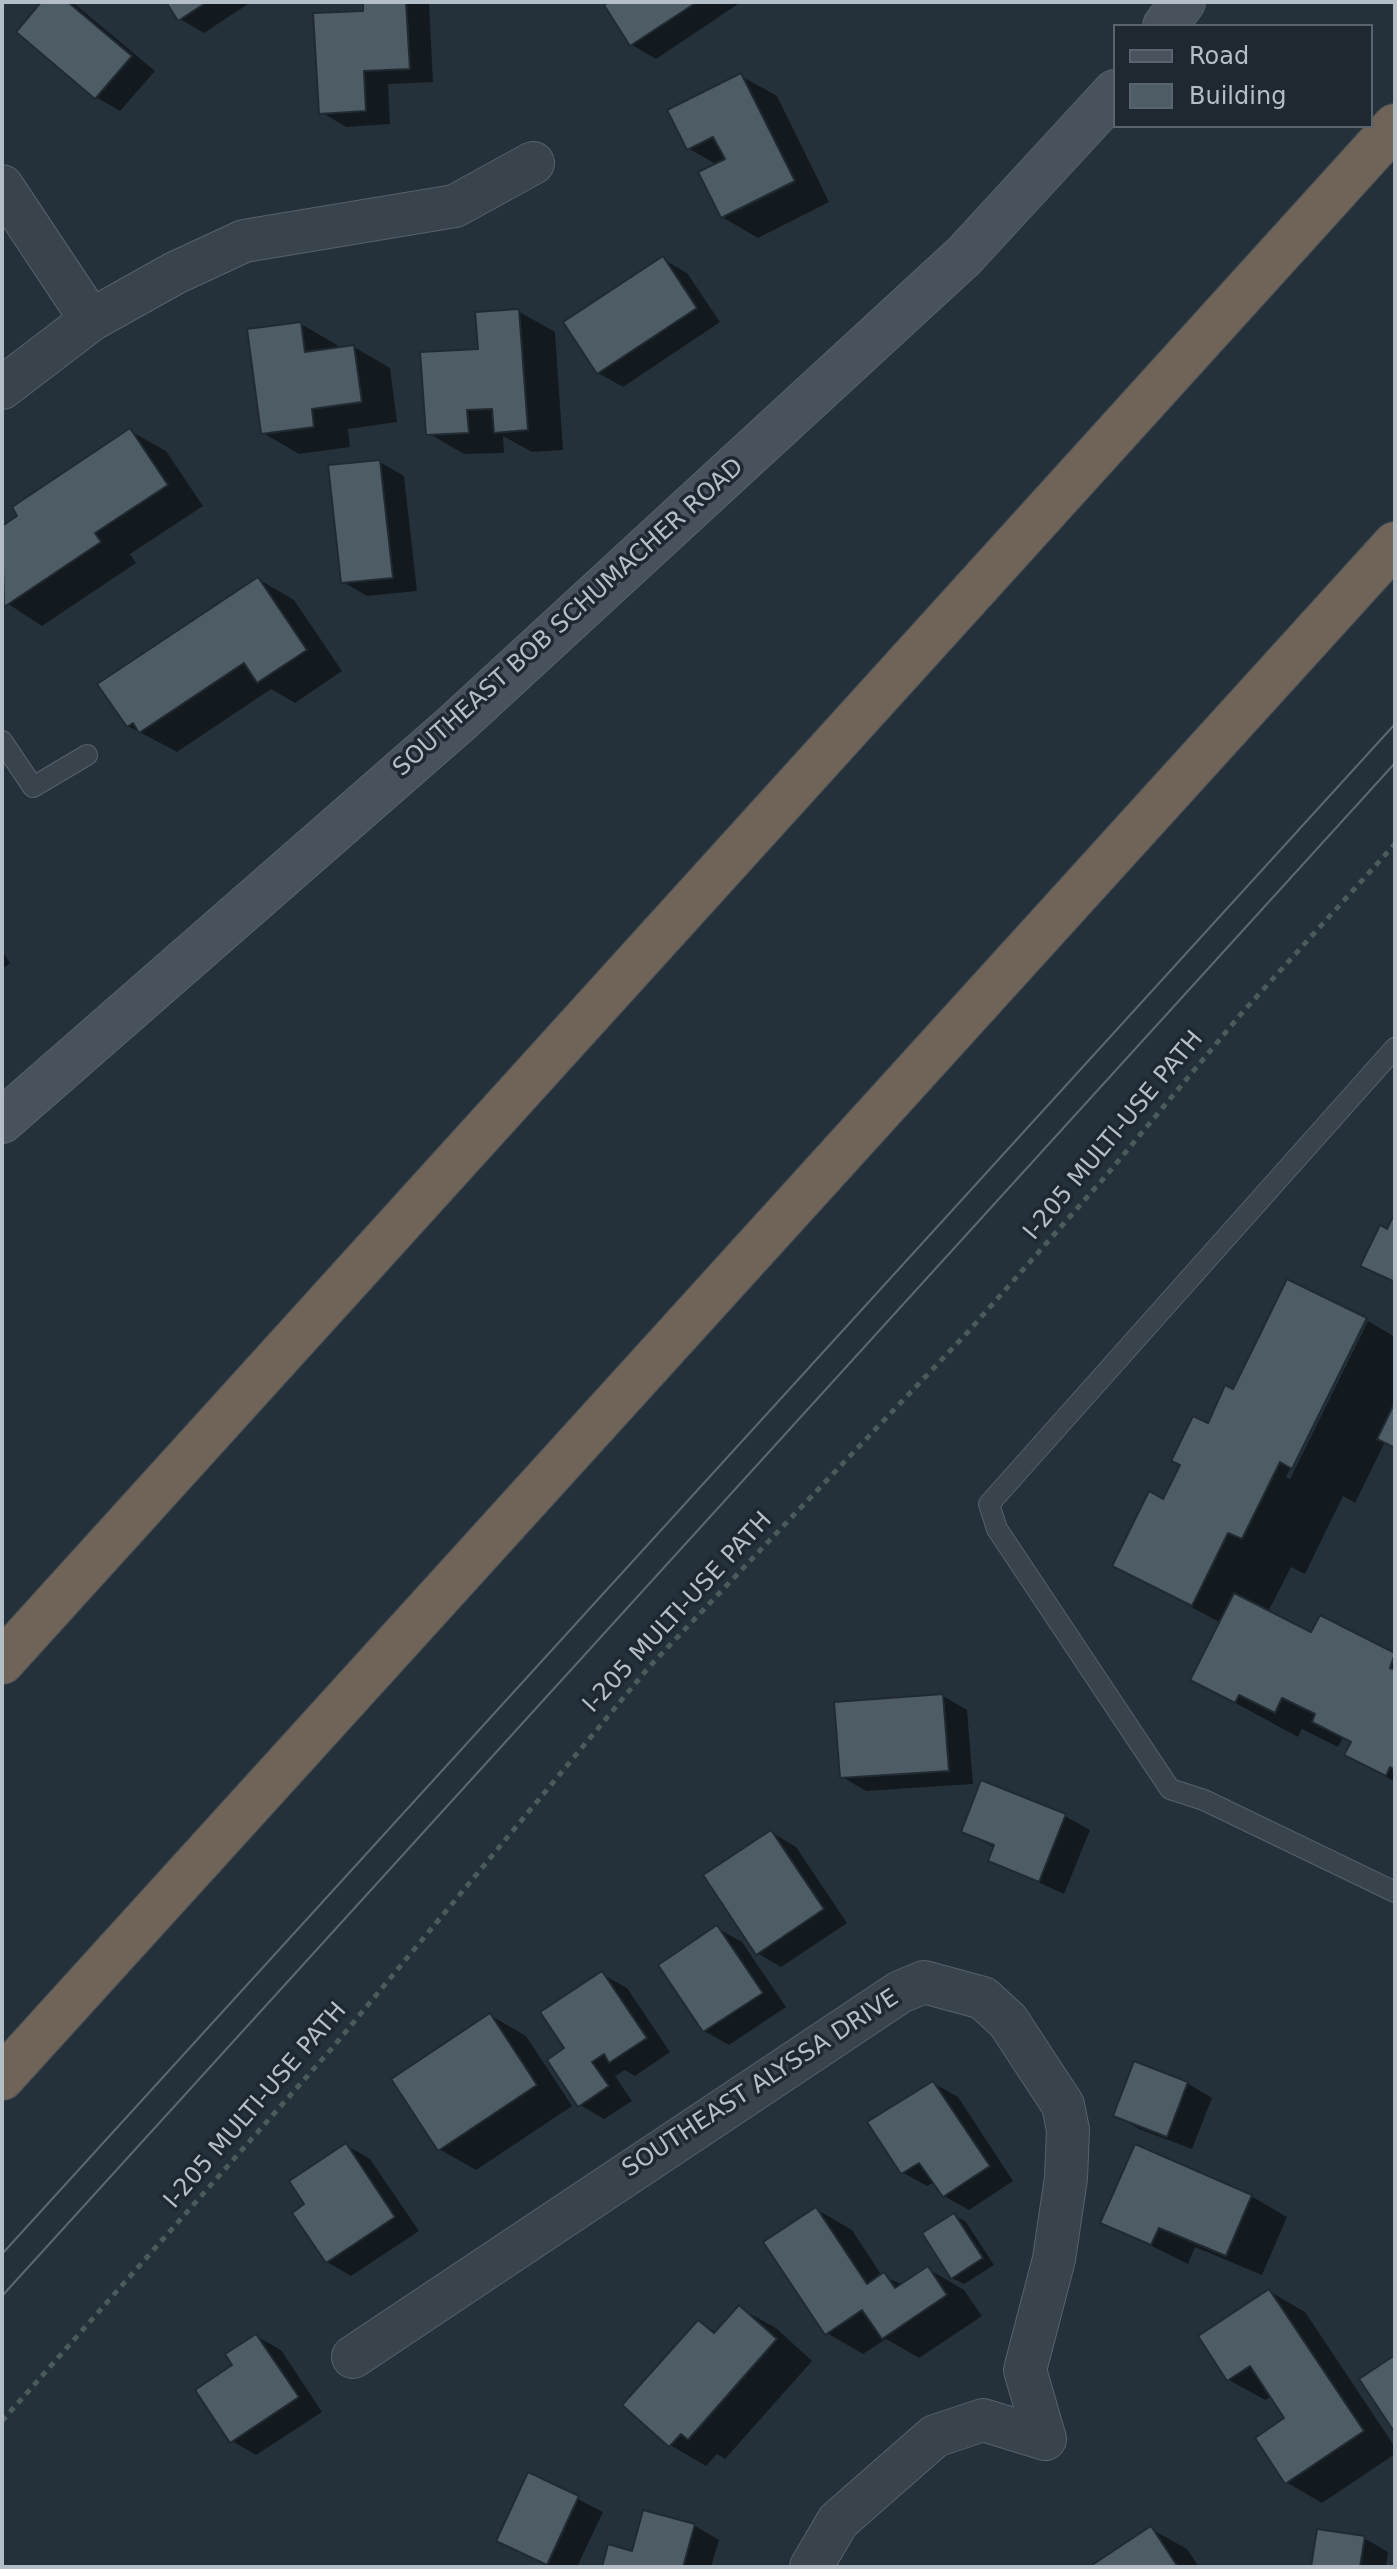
<!DOCTYPE html>
<html>
<head>
<meta charset="utf-8">
<style>
	body { margin:0 }
	#map { position:relative; width:1397px; height:2569px; overflow:hidden; background:#25313a; font-family:"DejaVu Sans",sans-serif }
	canvas { display:block }
	.frame { position:absolute; inset:0; border:4px solid #b4bec6; pointer-events:none }
	.legend { position:absolute; left:1113px; top:24px; width:260px; height:104px; box-sizing:border-box; background:#1e2830; border:2px solid #5a646c; margin:0; padding:10px 14px; list-style:none; font-size:24px; color:#b4bec6 }
	.legend li { display:flex; align-items:center; gap:16px; height:40px }
	.legend b { width:40px; border:2px solid #5a646c }
</style>
</head>
<body>
<div id="map">
<canvas width="1397" height="2569"></canvas>
<div class="frame"></div>
<ul class="legend">
<li><b style="height:10px;background:#47525d"></b>Road</li>
<li><b style="height:22px;background:#4e5c65"></b>Building</li>
</ul>
</div>
<script>
const g = document.querySelector('canvas').getContext('2d');
g.lineJoin = 'round';
function fill(path, color) {
  g.fillStyle = color;
  g.fill(path, 'evenodd');
}
function strokePath(path, color, width, dash) {
  g.strokeStyle = color;
  g.lineWidth = width;
  g.lineCap = dash ? 'butt' : 'round';
  g.setLineDash(dash || []);
  g.stroke(path);
}
function drawText(font, color, halo, rows, align = 'center') {
  g.font = font + ' "DejaVu Sans",sans-serif';
  g.lineWidth = 7;
  g.setLineDash([]);
  g.textBaseline = 'middle';
  g.strokeStyle = halo;
  g.fillStyle = color;
  for (const [text, x, y, turn = 0] of rows) {
    g.save();
    g.translate(x, y);
    g.rotate((+turn || 0) * Math.PI / 180);
    g.textAlign = isNaN(turn) ? turn : align;
    if (halo) g.strokeText(text, 0, 0);
    g.fillText(text, 0, 0);
    g.restore();
  }
}
fill(new Path2D(`
	M44,2H71L77,6L155,71L120,111L96,97Z
	M168,2H251L204,33L180,19Z
	M365,2L429,3L433,82L388,84L390,124L346,127L321,112L365,13Z
	M612,2H741L656,59L632,45Z
	M741,76L777,96L829,202L758,238L722,217L717,165L688,148Z
	M663,259L687,273L720,322L623,387L598,373Z
	M518,311L555,332L563,450L532,452L503,436L504,453L464,454L428,433L480,351Z
	M301,324L337,345L338,349L354,347L390,368L397,422L348,429L350,447L299,454L263,433Z
	M130,431L166,451L203,506L130,554L136,563L42,626L2,600V528Z
	M380,462L404,476L417,591L367,596L343,582Z
	M258,579L294,600L342,671L295,703L271,689L177,752L128,726Z
	M2,951L10,963L2,969Z
	M1288,1281L1366,1320L1286,1477L1290,1479L1368,1321L1395,1337V1447L1385,1442L1355,1503L1343,1496L1305,1574L1291,1567L1268,1612L1312,1634L1320,1618L1395,1655V1782L1347,1754L1352,1743L1343,1738L1338,1747L1302,1729L1298,1737L1193,1680L1221,1623L1115,1566L1164,1502L1209,1426L1234,1392Z
	M943,1696L967,1710L973,1784L866,1791L842,1777Z
	M982,1783L1065,1816L1090,1830L1064,1894L990,1860L995,1848L963,1831Z
	M771,1832L796,1847L847,1923L781,1967L757,1953Z
	M717,1928L742,1942L786,2007L729,2045L704,2031Z
	M602,1974L627,1988L670,2052L635,2076L625,2070L615,2076L632,2101L604,2119L580,2105L567,2049Z
	M490,2015L526,2036L572,2106L476,2170L439,2149Z
	M933,2083L958,2097L1013,2181L969,2210L944,2196L935,2182L927,2186L902,2172Z
	M1187,2083L1212,2098L1192,2149L1139,2129L1115,2115Z
	M346,2145L370,2159L419,2231L351,2276L327,2262L307,2205Z
	M1251,2196L1287,2217L1262,2275L1195,2247L1188,2264L1103,2222Z
	M816,2209L852,2230L882,2276L904,2285L928,2269L964,2290L982,2316L919,2358L886,2339L863,2354L827,2333Z
	M954,2215L966,2222L994,2265L964,2284L952,2278Z
	M1269,2291L1305,2312L1395,2447V2454L1322,2503L1286,2482L1287,2418L1272,2396L1265,2400L1229,2380Z
	M740,2308L776,2328L812,2361L725,2459L717,2454L706,2466L670,2445L699,2322L717,2333Z
	M256,2336L281,2350L322,2412L256,2455L232,2441L235,2366Z
	M529,2474L603,2512L577,2567H549L498,2541Z
	M645,2512L695,2526L719,2540L711,2567H604L634,2553Z
	M1151,2529L1187,2549L1199,2567H1093Z
	M1364,2538L1388,2552L1386,2567H1313Z`), '#0007');
const building = new Path2D(`
	M41,2H68L132,56L95,99L16,32Z
	M166,2H207L178,21Z
	M363,2H406L410,69L364,71L366,111L319,114L313,13L363,11Z
	M609,2H697L630,46L604,5Z
	M741,73L795,181L721,218L698,172L725,159L713,137L687,150L667,110Z
	M663,256L697,308L597,374L563,322Z
	M519,309L528,430L494,433L492,409L467,410L469,433L426,435L420,352L478,349L475,312Z
	M301,322L305,352L354,345L362,402L312,409L314,427L261,434L247,329Z
	M130,428L168,485L95,533L101,542L4,607L2,526L17,516L12,507Z
	M380,460L393,578L341,583L328,465Z
	M258,577L307,650L257,683L244,663L139,733L133,723L127,727L97,684Z
	M1395,1212V1282L1360,1266L1380,1225L1387,1229Z
	M1287,1279L1367,1318L1292,1469L1280,1462L1242,1539L1228,1533L1192,1606L1112,1566L1149,1491L1163,1499L1180,1465L1171,1461L1193,1416L1208,1423L1225,1385L1233,1389Z
	M1395,1402V1448L1377,1439Z
	M1234,1593L1311,1632L1320,1615L1395,1653L1390,1668L1395,1670V1770L1390,1767L1386,1776L1344,1755L1351,1742L1312,1722L1315,1714L1282,1698L1275,1713L1239,1695L1235,1703L1190,1680Z
	M943,1694L949,1771L840,1778L834,1702Z
	M981,1780L1066,1814L1039,1882L988,1861L994,1845L961,1832Z
	M771,1830L824,1909L756,1955L703,1875Z
	M717,1925L763,1993L703,2032L658,1965Z
	M602,1971L647,2038L609,2063L604,2054L592,2062L609,2086L578,2107L547,2060L564,2048L540,2012Z
	M490,2013L537,2085L438,2151L391,2079Z
	M1134,2061L1188,2082L1167,2137L1113,2116Z
	M933,2081L990,2166L943,2197L919,2163L901,2174L867,2122Z
	M346,2143L395,2217L326,2263L292,2213L304,2204L289,2181Z
	M1135,2144L1252,2195L1226,2256L1159,2228L1151,2245L1100,2223Z
	M816,2207L867,2284L884,2272L895,2288L928,2266L947,2295L882,2339L862,2310L825,2335L763,2242Z
	M954,2213L983,2258L951,2279L922,2233Z
	M1269,2289L1364,2431L1285,2484L1255,2438L1284,2418L1250,2366L1227,2381L1198,2336Z
	M739,2305L777,2339L688,2440L681,2434L669,2447L622,2405L698,2320L714,2333Z
	M256,2334L299,2397L230,2443L195,2390L232,2365L225,2354Z
	M1395,2355V2433L1359,2379Z
	M528,2472L579,2496L547,2565L496,2541Z
	M643,2510L695,2524L683,2567H602L608,2544L632,2551Z
	M1151,2526L1178,2567H1089Z
	M1317,2529L1365,2536L1360,2567H1311Z`);
fill(building, '#4e5c65');
strokePath(building, '#202a32', 2);
const lane = new Path2D(`
	M2,741L33,787L87,755
	M1395,1048L989,1504L997,1529L1170,1789L1204,1800L1395,1892`);
const street = new Path2D(`
	M2,186L91,320
	M2,388L91,320L175,273L244,241L455,206L533,163
	M353,2357L900,1992L924,1982L983,1998L1008,2021L1063,2105L1068,2130L1066,2178L1054,2259L1025,2370L1045,2439
	M811,2567L838,2521L935,2436L983,2420L1045,2439`);
const secondary = new Path2D(`
	M1165,26L1183,2
	M2,1121L456,724L964,256L1115,92`);
const highway = new Path2D(`
	M2,1662L1395,126
	M2,2078L1395,544`);
strokePath(lane, '#576169', 22);
strokePath(street, '#576169', 44);
strokePath(secondary, '#576169', 46);
strokePath(highway, '#444e56', 46);
strokePath(new Path2D(`
	M2,2421L333,2047L649,1667L968,1332L1104,1178L1241,1014L1395,844`), '#495c5b', 5, [6, 6]);
strokePath(lane, '#39434b', 20);
strokePath(street, '#39434b', 42);
strokePath(secondary, '#47525d', 44);
strokePath(highway, '#706357', 44);
strokePath(new Path2D(`
	M2,2254L1395,724
	M2,2296L1395,763`), '#5b6771', 2);
drawText('24px', '#b4bec6', '#1e2830', [
	["SOUTHEAST BOB SCHUMACHER ROAD",569,618,-42],
	["I-205 MULTI-USE PATH",1114,1136,-50],
	["I-205 MULTI-USE PATH",678,1613,-47],
	["SOUTHEAST ALYSSA DRIVE",761,2084,-33],
	["I-205 MULTI-USE PATH",256,2106,-49]
]);
</script>
</body>
</html>
